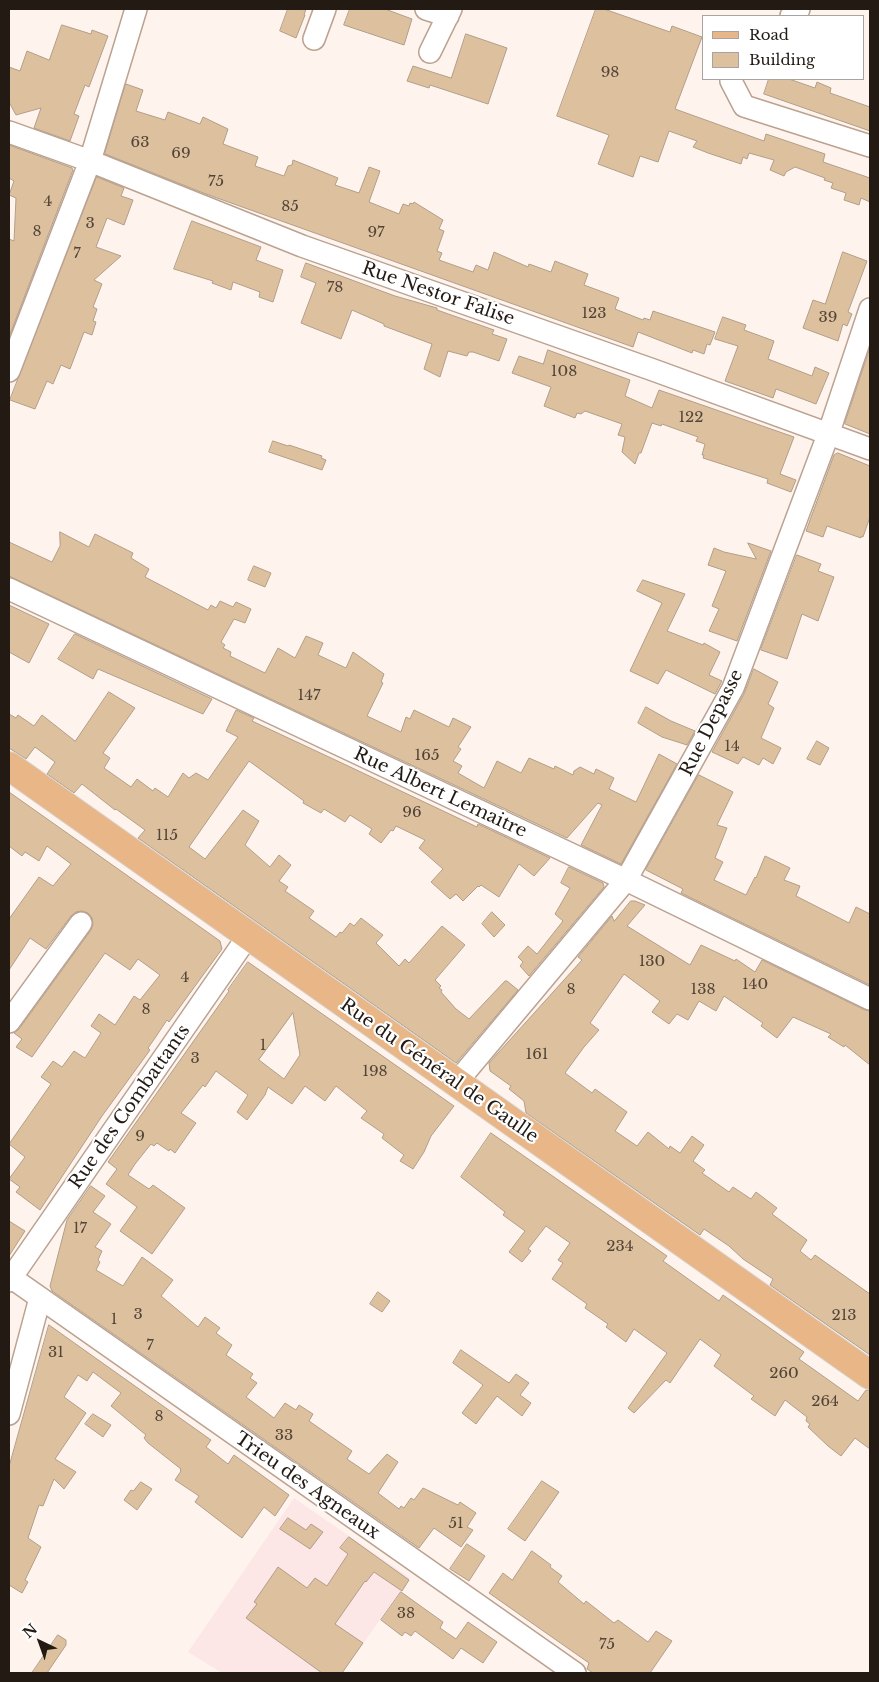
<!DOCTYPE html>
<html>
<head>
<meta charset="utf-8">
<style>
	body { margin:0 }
	#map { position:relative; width:879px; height:1682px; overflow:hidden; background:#fff4ed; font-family:"Libre Baskerville",serif }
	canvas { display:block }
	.frame { position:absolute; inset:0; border:10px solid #231a14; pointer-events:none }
	.legend { position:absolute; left:702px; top:15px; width:162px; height:65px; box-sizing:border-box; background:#fff; border:1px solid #a7a3a1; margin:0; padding:6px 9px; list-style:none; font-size:15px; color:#231a14 }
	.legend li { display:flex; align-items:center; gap:10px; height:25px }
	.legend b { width:25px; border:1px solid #a7a3a1 }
	.north { position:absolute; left:15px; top:1617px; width:50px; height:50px; -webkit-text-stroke:4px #fff; paint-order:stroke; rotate:318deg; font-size:14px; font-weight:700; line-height:20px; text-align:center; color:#231a14 }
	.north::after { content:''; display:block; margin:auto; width:18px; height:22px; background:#231a14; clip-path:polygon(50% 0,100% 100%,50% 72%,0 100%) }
</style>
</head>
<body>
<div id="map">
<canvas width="879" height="1682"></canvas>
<div class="frame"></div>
<ul class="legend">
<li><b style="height:6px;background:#e8b687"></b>Road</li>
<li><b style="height:14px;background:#ddc19f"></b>Building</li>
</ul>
<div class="north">N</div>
</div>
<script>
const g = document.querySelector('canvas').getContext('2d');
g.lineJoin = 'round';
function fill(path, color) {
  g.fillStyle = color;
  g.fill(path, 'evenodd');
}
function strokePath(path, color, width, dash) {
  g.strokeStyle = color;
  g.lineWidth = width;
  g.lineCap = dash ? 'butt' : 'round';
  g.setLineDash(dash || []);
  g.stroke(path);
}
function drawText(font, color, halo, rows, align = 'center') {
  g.font = font + ' "Libre Baskerville",serif';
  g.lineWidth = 4.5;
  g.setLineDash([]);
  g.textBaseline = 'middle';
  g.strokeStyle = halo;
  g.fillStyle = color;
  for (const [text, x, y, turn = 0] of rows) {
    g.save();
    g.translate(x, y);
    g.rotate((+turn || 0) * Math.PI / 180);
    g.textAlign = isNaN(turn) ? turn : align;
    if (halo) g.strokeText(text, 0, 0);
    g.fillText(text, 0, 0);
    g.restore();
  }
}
fill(new Path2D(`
	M294,1498L410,1578L342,1673H222L188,1652Z`), '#fce6e6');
const building = new Path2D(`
	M288,9H306L304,15H305L296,38L280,31Z
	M350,9H385L412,19L404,45L344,25Z
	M596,9H604L670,32L672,26L702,37L675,109L764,141L766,134L825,154L823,162L870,178V202L861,198L859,205L844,200L846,193L831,188L833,183L824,180L825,178L795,167L786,172L784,176L770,170L774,160L749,153L747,159L743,157L741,164L708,153L693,147L697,141L669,131L658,162L640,156L633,177L598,164L609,135L557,116Z
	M62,25L91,34L92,30L108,36L89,87L85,85L74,114L79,116L70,141L34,128L41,108L16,115L9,102V67L20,71L27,51L49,60Z
	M466,34L507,48L488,104L430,85L429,88L407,81L413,66L451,78Z
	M769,79H789L815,88L817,82L831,88L830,93L870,107V131L764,94Z
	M126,84L143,90L136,111L165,120L168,112L200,124L203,117L228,129L223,144L258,157L255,166L284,176L288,166L292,165L293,160L338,178L335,185L359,193L369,167L380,171L369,202L399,214L403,204L409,206L410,203L413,204L414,202L443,220L439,229L444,231L437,251L442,253L439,260L473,272L476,265L488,270L494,252L528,267L529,264L551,272L555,261L588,274L584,285L619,298L615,309L643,320L644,318L650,320L653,311L715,332L710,345L707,344L704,354L693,350L692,353L638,332L633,347L206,194L105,154Z
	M9,145L72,168L73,170L9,337V239L14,241L16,198L9,195L14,181L9,178Z
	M97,177L124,188L121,196L133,200L124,225L107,218L96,247L121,256L94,280L102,284L93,307L97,309L93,321L96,322L92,335L84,332L70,369L61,365L53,384L47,381L35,409L10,400Z
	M192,221L261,247L256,260L283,270L273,302L259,297L260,292L233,282L231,290L212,283L213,281L174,269Z
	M843,252L867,261L848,312L852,314L847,326L843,324L838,341L803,328L813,300L825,304Z
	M306,263L395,296L437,308V310L494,330L492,334L507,339L499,361L473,352H469L467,356L448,351L440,377L424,369L432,344L384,326V324L352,310L341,339L301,323L316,283L301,277Z
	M723,317L746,325L744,330L774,341L768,359L812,376L815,367L829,373L816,404L776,389L773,398L725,381L738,346L715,339Z
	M870,348V434L845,424Z
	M548,350L630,380L625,396L652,408L659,390L794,437L780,474L796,480L791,492L767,483L768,479L703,458L704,455H702L705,444L696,441L698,437L662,424L661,426L652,423L641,453H639L635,464L622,452L625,437L618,435L622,424L585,411L581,414L577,413L575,418L544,406L551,387L512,373L519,356L543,364Z
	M273,441L288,446L289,445L322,456L321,458L326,460L322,470L269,452Z
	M838,453L870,466V517L863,537L861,536V538L827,526L823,537L806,531L834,455Z
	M60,532L89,547L95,534L133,553L131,558L149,569L145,577L208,610L211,605L216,608L220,601L233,607L236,602L251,609L245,623L234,619L221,642L225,645L223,648L231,652L230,656L265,673L278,648L295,658L306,636L323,643L318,655L346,668L353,652L384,674L381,682L383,683L367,716L401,732L406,717L410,719L414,710L449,727L453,718L471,727L458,747L461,749L453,761L462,766L458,773L484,788L497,761L521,773L529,758L554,769L555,766L573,775L574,771L580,767L594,774L596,769L614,778L609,789L636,802L659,754L677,764L621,864L581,845L602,805L598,803L567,838L9,576V542L52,562L60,546Z
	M748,543L771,551L737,641L709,631L719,609L712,606L726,571L708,565L714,548L724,552L756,559Z
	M797,555L821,564L818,571L834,577L818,621L802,614L787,659L761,650Z
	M254,566L271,573L265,587L248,580Z
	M643,580L685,594L667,631L703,645L704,643L720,652L709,675L722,681L715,694L666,670L658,684L630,671L662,603L637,591Z
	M9,605L49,624L29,663L9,652Z
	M75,634L212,699L203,714L98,669L93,679L58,659Z
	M754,669L778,682L768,704L774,708L761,738L781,748L773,764L763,758L759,765L743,757L738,764L712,752L744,694Z
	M109,692L135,708L103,753L110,758L104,768L131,787L137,779L153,791L155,788L168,797L183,773L189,778L196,773L208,780L238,737L226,731L236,710L254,718L252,721L346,765L477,827L478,824L550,858L534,876L519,864L499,897L481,885L479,887L478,886L463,901L456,894L450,899L431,882L443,869L419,848L425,840L396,826L393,831L391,830L381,843L369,834L372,829L350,815L345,822L324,809L321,813L303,803L304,801L249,761L189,847L205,859L243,810L259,821L245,845L270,867L279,855L291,865L279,881L288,887L285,891L314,911L309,918L336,937L340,932L342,933L350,923L354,926L361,918L383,935L376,943L399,966L405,959L409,963L442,926L465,945L435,980L441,986L439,988L442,990L441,992L456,1009L469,1019L505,981H507L518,990L456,1063L138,838L145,830L116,809L115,810L82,784L74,793L47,774L55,762L35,747L26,759L9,748V714L16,718L18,715L34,726L42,715L75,741Z
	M646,707L671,721L695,731L687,745L662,737L638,723Z
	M817,741L829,748L820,765L807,759Z
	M699,775L733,792L717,825L727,828L715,858L723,862L714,880L746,895L755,877L756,878L765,856L790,868L784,880L800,886L796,896L849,923L856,907L870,914V985L681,893L683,889L646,870Z
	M9,792L220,941L222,949L169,1022L167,1020L155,1038L148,1048L150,1050L102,1116L40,1210L16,1192L20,1187L9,1179L25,1157L9,1144L51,1084L41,1077L53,1061L62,1067L74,1051L85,1058L101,1033L91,1026L99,1014L115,1025L134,996L140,1000L160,975L138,959L130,970L105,953L32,1057L16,1047L22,1039L14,1033L19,1029L91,930L93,924L92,918L88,913L82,911L76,912L71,916L46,949L30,938L9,970V919L39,877L53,886L71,864L47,846L39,861L25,852L22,856L9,846Z
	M569,867L603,883L604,887L529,976L520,966L523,962L518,957L528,946L537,954L563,921L555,914L570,888L561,883Z
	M631,901H635L645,905L627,926L690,965L701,945L735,961L736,959L755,972L762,960L865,1010L870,1011V1065L845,1045L844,1047L828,1037L831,1034L793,1017L777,1038L761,1026L763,1023L724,996L716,1011L699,1001L688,1020L677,1014L669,1024L652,1012L660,1001L624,974L590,1023L599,1030L584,1047L565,1073L592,1093L595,1089L627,1112L615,1131L637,1146L648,1132L669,1149L670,1146L680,1153L692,1136L704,1145L693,1161L705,1170L702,1173L729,1192L733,1187L751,1199L756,1192L777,1208L772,1214L807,1240L800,1251L811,1260L815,1255L870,1294V1355L770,1285L773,1279L743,1259L729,1246L704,1229L700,1235L526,1113L524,1101L509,1089L511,1086L490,1071L489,1063L582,960L578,957L612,916L614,921Z
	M492,912L505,925L494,937L482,924Z
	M248,962L454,1106L431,1136L424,1152L413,1169L400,1161L404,1155L382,1138L384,1134L361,1118L367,1111L336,1086L325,1101L305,1086L292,1104L268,1087L265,1095L247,1120L237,1112L248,1095L216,1071L205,1087L203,1085L181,1113L196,1123L175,1153L170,1149L169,1151L157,1143L154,1146L151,1144L135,1164L128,1175L149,1189L153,1185L185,1208L152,1254L120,1231L137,1207L106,1184L117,1169L108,1162L229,991L228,990ZM293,1013L300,1055L284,1079L259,1060Z
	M491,1133L667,1256L663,1261L719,1301L723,1295L804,1352L799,1359L858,1401L866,1390H870V1449L855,1438L841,1456L828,1446L808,1427L810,1424L806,1421L807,1417L785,1400L775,1416L751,1399L754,1396L714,1366L721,1355L700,1339L670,1383L666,1380L634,1413L628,1408L667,1353L634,1329L626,1342L606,1327L608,1324L585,1308L587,1304L552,1279L563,1263L558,1260L570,1243L546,1226L528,1249L531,1251L522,1262L509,1252L525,1231L503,1215L505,1212L461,1177Z
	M91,1186L105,1196L93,1212L111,1224L95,1247L102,1251L98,1260L100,1262L96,1270L123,1286L142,1257L173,1280L161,1296L198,1327L205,1317L220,1328L216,1333L232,1345L226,1355L253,1374L250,1378L257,1383L246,1397L274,1418L285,1403L296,1410L299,1405L313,1414L309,1421L352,1451L347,1459L369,1474L387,1454L398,1462L378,1493L399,1509L401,1506L404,1508L411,1498L414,1500L423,1488L458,1505L460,1502L476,1513L467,1527L473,1530L461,1547L434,1528L419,1548L52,1291L50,1286L67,1220Z
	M9,1221L25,1231L9,1256Z
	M378,1292L390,1301L382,1312L370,1304Z
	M49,1325L211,1440L206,1447L228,1464L234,1455L289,1495L275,1516L264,1507L242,1538L234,1532L195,1502L199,1496L175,1480L181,1471L180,1470L181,1469L148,1443L144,1438L146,1435L111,1406L121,1393L93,1372L87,1381L78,1375L64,1397L86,1413L55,1459L76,1472L64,1489L54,1479L43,1506L39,1505L28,1538L41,1547L25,1580L28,1582L22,1593L9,1585V1467Z
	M461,1350L509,1383L516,1374L529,1383L520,1395L531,1403L522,1416L497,1396L476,1424L462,1413L483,1385L453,1363Z
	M93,1414L111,1425L103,1437L85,1424Z
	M542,1481L559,1492L525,1541L508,1529Z
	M141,1482L152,1489L137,1510L124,1500L131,1490L133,1491Z
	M288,1518L306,1530L311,1524L323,1532L310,1549L280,1529Z
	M349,1537L409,1580L402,1591L374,1572L366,1582L365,1581L335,1624L363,1643L342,1673H322L246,1618L257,1604L254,1602L278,1567L307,1588L315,1578L327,1586L348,1554L340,1548Z
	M467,1544L485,1556L469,1581L450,1569Z
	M532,1551L551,1565L550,1567L562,1576L558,1582L584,1604L586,1601L614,1623L618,1620L648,1642L656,1631L672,1641L650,1673H593L587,1669L589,1663L489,1593L503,1573L512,1580Z
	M401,1592L443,1622L440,1628L456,1639L468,1622L497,1642L483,1663L461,1648L453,1659L415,1631L411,1636L405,1632L402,1636L381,1620Z
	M58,1635L66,1640V1645L47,1673H32Z`);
fill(building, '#ddc19f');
strokePath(building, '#b19e89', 1);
const minor = new Path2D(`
	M426,9L448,16
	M791,16L799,9
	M314,39L325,9
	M430,52L451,9
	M732,79L731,81L744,106L870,146
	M9,132L90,161L302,246L656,371L870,449
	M9,371L90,161L136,9
	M9,589L626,880L870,999
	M9,1022L81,923
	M456,1083L626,880L733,688L828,435L870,309
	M9,1276L575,1673
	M9,1281L248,936
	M9,1414L40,1298`);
const major = new Path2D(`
	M9,766L870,1375`);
strokePath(minor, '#bba291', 24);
strokePath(major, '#d7d6d5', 30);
strokePath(minor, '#fff', 21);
strokePath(major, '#e8b687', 28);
drawText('15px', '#524437', null, [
	["98",610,73],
	["63",140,143],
	["69",181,154],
	["75",216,182],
	["4",48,202],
	["85",290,207],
	["3",90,224],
	["8",37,232],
	["97",376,233],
	["7",77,254],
	["78",335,288],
	["123",594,314],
	["39",828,318],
	["108",564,372],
	["122",691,418],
	["147",309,696],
	["14",732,747],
	["165",427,756],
	["96",412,813],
	["115",167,836],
	["130",652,962],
	["4",185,978],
	["140",755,985],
	["8",571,990],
	["138",703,990],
	["8",146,1010],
	["1",263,1046],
	["161",537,1055],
	["3",195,1059],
	["198",375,1072],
	["9",140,1137],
	["17",80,1229],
	["234",620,1247],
	["3",138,1315],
	["213",844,1316],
	["1",114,1320],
	["7",150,1346],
	["31",56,1353],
	["260",784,1374],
	["264",825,1402],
	["8",159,1417],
	["33",284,1436],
	["51",456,1524],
	["38",406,1614],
	["75",607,1645]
]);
drawText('18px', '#231a14', '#fff', [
	["Rue Nestor Falise",438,294,19],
	["Rue Depasse",712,723,-63],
	["Rue Albert Lemaitre",440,793,25],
	["Rue du Général de Gaulle",439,1071,35],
	["Rue des Combattants",130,1107,-55],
	["Trieu des Agneaux",307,1486,35]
]);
</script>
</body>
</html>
